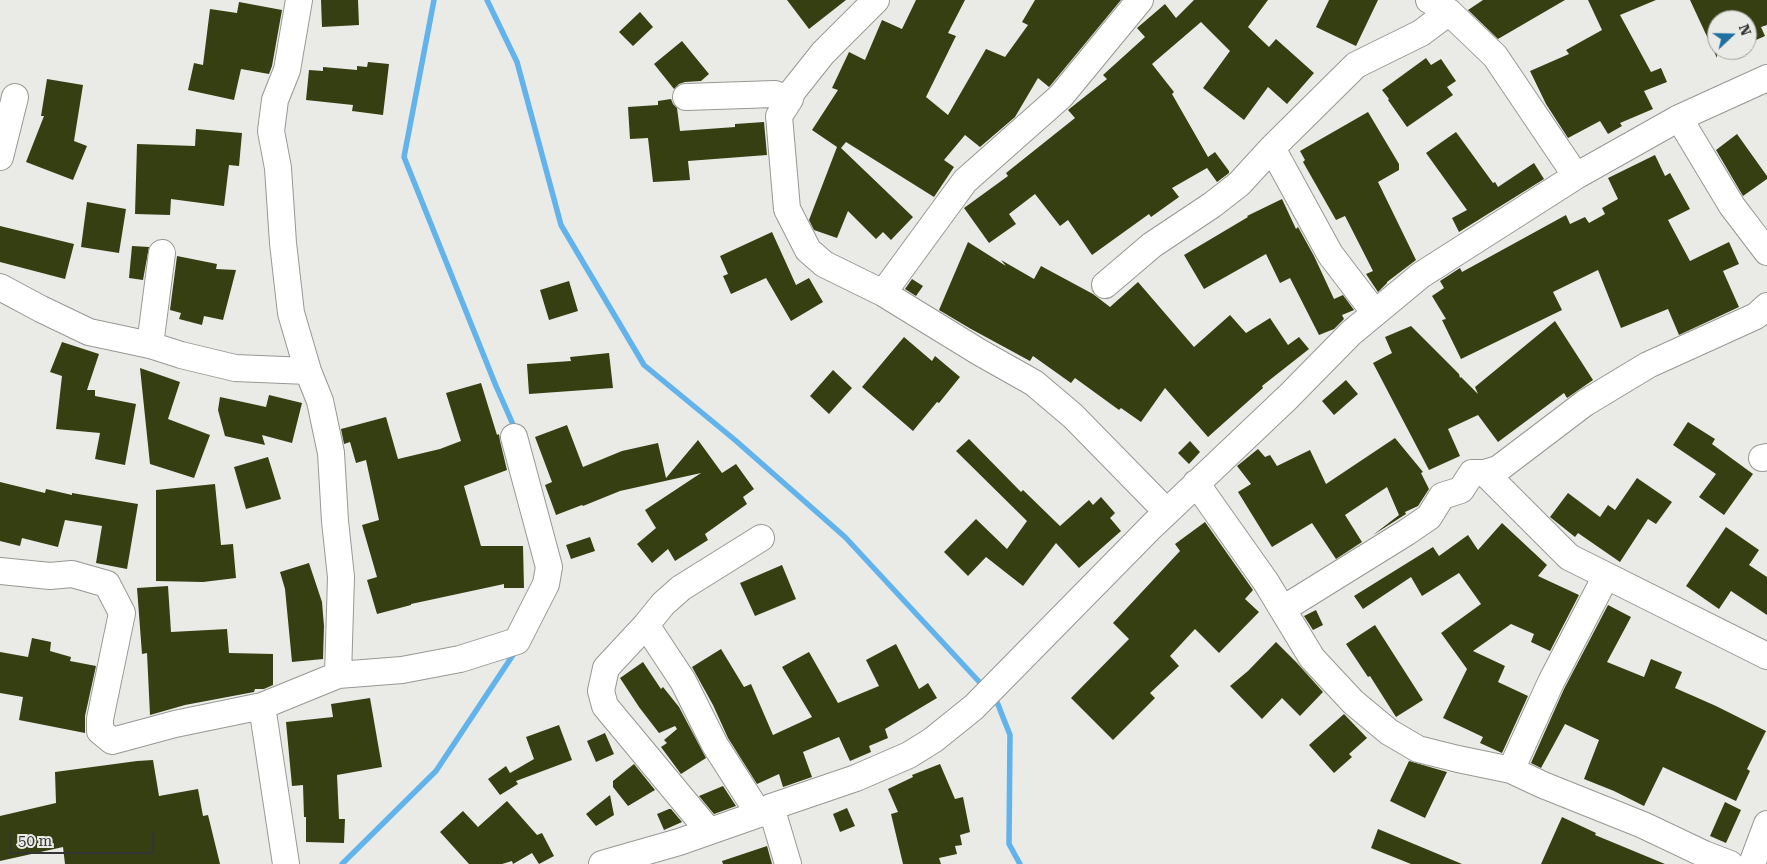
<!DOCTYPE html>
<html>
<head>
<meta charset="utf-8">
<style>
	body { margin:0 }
	#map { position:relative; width:1767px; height:864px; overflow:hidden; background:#eaebe7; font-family:"Roboto Serif",serif }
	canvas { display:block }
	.north { position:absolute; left:1707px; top:10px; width:50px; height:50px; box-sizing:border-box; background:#eaebe7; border:1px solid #a1a29f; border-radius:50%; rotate:69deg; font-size:14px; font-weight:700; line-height:20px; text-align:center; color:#343533 }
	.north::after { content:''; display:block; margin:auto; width:18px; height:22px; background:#1e70a1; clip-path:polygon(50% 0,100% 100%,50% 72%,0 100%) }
	.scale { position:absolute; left:10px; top:832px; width:144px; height:22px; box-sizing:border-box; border:2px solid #343533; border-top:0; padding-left:6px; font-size:15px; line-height:18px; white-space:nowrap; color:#343533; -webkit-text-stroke:4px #eaebe7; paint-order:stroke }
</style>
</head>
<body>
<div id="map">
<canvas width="1767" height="864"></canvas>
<div class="north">N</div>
<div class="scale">50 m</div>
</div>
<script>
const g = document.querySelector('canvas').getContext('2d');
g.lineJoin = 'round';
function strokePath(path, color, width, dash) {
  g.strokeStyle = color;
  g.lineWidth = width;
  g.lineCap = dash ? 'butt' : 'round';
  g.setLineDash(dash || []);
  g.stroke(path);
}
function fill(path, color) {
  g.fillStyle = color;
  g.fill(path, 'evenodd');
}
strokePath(new Path2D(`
	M434,0L404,157L496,386L515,429
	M487,0L517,62L561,225L644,365L735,440L845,537L984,687
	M993,698L997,702L1010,735L1009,844L1020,864
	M342,864L436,771L515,652`), '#62b3eb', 5.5);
fill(new Path2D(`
	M321,0H358L359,25L322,27Z
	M787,0H846L809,29Z
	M916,0H965L948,33L956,36L926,97L948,115L986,49L1005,57L1028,25L1022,22L1035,0H1121L1050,86L1049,87L1038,78L1015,117L980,147L965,135L944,160L954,167L934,197L846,142L841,148L913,217L891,240L883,232L876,239L848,211L837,238L814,230L809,220L837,147L812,130L838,90L832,88L849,52L865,60L882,20L902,29Z
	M1194,0H1268L1248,27L1269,47L1276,39L1314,73L1287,104L1268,87L1244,120L1203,88L1230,51L1201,22L1152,64L1174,92L1172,94L1208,157L1215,152L1229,171V173L1217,182L1207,168L1172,188L1179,197L1151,217L1149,214L1092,255L1068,220L1060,226L1035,194L1009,214L1016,224L989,243L964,208L1008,176L1006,173L1075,118L1068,110L1107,79L1103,75L1145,37L1137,28L1165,4L1176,18Z
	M1329,0H1378L1356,46L1316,27Z
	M1483,0H1565L1498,39L1468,10Z
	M1588,0H1656L1620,15L1651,72L1661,68L1667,82L1644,91L1653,109L1620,123L1622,126L1608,134L1600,121L1568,138L1546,104L1530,71L1569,54L1566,50L1602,30Z
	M1690,0H1767V25L1761,27L1765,36L1747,44V20H1717V58Z
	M239,2L282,10L272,66L269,74L241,69L234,100L188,90L194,63L203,65L210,9L237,13Z
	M640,12L653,27L633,46L619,32Z
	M682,41L709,74L701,81L685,82L679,84L674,89L654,64Z
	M1426,58L1431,65L1441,59L1456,81L1447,87L1453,95L1407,127L1388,100L1389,99L1382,90Z
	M368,62L389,64L383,115L352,111L353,105L306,100L309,70L323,71V67L357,70V66L367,67Z
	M47,79L83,85L74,141L87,146L73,180L26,162L44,116H41Z
	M671,99L673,104L677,108L680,131L735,127V124L764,122L767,155L688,161L690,180L653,182L648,138L630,139L628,107L658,105V101Z
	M1368,112L1399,164V170L1378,182L1416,260L1387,282V283L1378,292L1366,274L1373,271L1345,216L1336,220L1303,162L1305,160L1300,151Z
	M196,129L242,133L239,166L229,165L224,206L171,199L170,215L135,214L137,144L195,146Z
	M1456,132L1493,183L1495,182L1498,187L1534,163L1544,179L1459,232L1452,218L1467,210L1426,153Z
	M1737,134L1767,176V179L1743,196L1716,150Z
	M1655,155L1665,176L1670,173L1690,209L1668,220L1690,261L1729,242L1739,264L1723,271L1739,307L1679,335L1668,309L1621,328L1598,270L1553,292L1562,310L1461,359L1442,320L1446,319L1432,296L1444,288L1440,281L1460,268L1462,272L1566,215L1570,224L1585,217L1589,223L1605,214L1602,208L1618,199L1608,178Z
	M1282,199L1296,229L1298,227L1314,256L1334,299L1343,295L1354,310L1342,315L1344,319L1334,329L1319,335L1290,278L1280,283L1266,254L1204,289L1184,255L1248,217L1247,216Z
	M87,202L126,209L119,253L81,247Z
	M0,226L74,244L65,279L0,262Z
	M772,232L796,285L809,278L823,302L791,321L766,278L731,294L723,276L728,274L720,256Z
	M968,242L1006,266L1001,260L1034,279L1041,266L1093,294L1110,307L1138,282L1194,347L1230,315L1246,333L1270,318L1288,345L1299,337L1309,349L1262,386L1263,388L1208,437L1165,388L1141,422L1121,408L1119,410L1075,378L1071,383L1033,356L1030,361L971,329L939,310Z
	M132,246L149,247L143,280L129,278Z
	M177,256L217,264L216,269L236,270L223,320L204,316L202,325L179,319L181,313L170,310Z
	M912,279L923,286L916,296L905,289Z
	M569,281L578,311L549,320L540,290Z
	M1555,321L1593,380L1567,398L1564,393L1498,442L1478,415L1448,429L1460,456L1429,470L1373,363L1392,353L1385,337L1411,326L1459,374L1460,378L1461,377L1478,394L1475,387Z
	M904,337L932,361L935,356L960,377L939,403L937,402L913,431L862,387Z
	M62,342L99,354L87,390H95V396L136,404L125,465L95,459L100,433L56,429L62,376L50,372Z
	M609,353L613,388L529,394L527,364L571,361L570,357Z
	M140,368L180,382L168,419L210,435L194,478L150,464Z
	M833,370L852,388L829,414L810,396Z
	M1346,380L1358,394L1334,415L1322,401Z
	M481,383L497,435L499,434L500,441L507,470L464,486L481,546H523L524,588H504V584L411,604V605L377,614L367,580L377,577L362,525L379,520L366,460L356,463L350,442L344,444L341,429L386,417L398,459L440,449L461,441L446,393Z
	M269,395L302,403L292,443L262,435L265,445L225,436L218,410L220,397L266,407Z
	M1688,422L1715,439L1712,444L1753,474L1724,515L1699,497L1716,474L1673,445Z
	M567,425L583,467L622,451L658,443L666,478L698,440L722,473L736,464L754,489L743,497L747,504L705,534L708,540L675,561L668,549L652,563L637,544L656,528L645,510L701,473L620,491L583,506L582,505L556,515L545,485L552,482L535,437Z
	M1395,438L1423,472L1421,473L1429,489L1418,506L1405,512L1406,514L1373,535L1399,515L1387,487L1345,515L1362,542L1336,559L1312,523L1272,547L1238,492L1251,484L1237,466L1258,449L1265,457L1270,455L1277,466L1310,450L1326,484Z
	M969,439L1021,492L1023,490L1060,526L1089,500L1093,505L1101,497L1115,513L1110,518L1121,531L1079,568L1056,543L1023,586L986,557L968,576L944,552L976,519L1007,549L1027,521L956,451Z
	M1190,441L1200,452L1189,464L1178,453Z
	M268,457L281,499L246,509L234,467Z
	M1637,478L1672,502L1656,524L1648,519L1620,562L1578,533L1575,537L1550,517L1568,493L1600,517L1608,505L1615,510Z
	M0,482L45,493L46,489L72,495V493L138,504L127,569L96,563L102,526L65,520L58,547L22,538L20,546L0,541Z
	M215,484L221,545L233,544L236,578L203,582L156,581V490Z
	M1205,522L1253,590L1245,599L1259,612L1219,653L1195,629L1170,656L1179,666L1150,693L1155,698L1113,740L1071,698L1129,639L1113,623L1180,551L1175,544Z
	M1502,523L1547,565L1538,576L1579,595L1550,651L1531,642L1534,634L1511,624L1473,651L1505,666L1498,682L1528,696L1502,753L1480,743L1483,737L1443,718L1467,669L1441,633L1481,604L1459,573L1422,596L1411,577L1363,609L1354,596L1433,547L1439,556L1468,535L1478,550Z
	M1726,527L1759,550L1749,565L1767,577V615L1731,591L1719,609L1686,586Z
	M590,537L595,551L571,559L566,545Z
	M309,563L322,602L324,626L323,659L292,662L285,589L280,572Z
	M782,565L796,599L755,616L740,583Z
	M168,586L171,632L227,629L229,653L273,654V685L264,689H255L254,692L185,705L150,715L147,653L142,654L137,588Z
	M1608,605L1631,617L1607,662L1644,677L1651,659L1682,672L1675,688L1716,706L1766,731L1747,769L1750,771L1736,801L1663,767L1644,806L1614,791L1584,779L1599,740L1565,724L1541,768L1531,763L1564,689Z
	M1316,610L1323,625L1313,630L1304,616Z
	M1375,625L1423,700L1396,717L1370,676L1368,677L1346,644Z
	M32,638L51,642L50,651L71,657L70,661L96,666L85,716V733L19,720L23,697L0,693V652L28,657Z
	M1276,642L1297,663L1323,692L1300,716L1282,698L1262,719L1230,686L1248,671Z
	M896,644L919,689L928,683L937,698L885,729L888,738L869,746L871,752L850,761L839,737L803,752L812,777L783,787L779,774L757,784L728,738L713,705L692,667L721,649L744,687L751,684L773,735L812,717L782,667L809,652L838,703L879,686L866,660Z
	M643,662L661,689L663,687L679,707L706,758L681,774L661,747L667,743L664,740L677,729L675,726L659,733L639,707L620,678Z
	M370,698L382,767L337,775L339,819H345L344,843L306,842V817H304L303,785L292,786L286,722L333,717L331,704Z
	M1344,714L1367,738L1349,754L1352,757L1334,773L1309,745Z
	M559,725L572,760L516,781L518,784L500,795L488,779L506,766L510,773L534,759L526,737Z
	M605,733L614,754L596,762L587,741Z
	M153,760L159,796L198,789L203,816L208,815L220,864H65L63,847L0,861V816L56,803L55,772L137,761Z
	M1409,761L1447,772L1425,818L1390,801Z
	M634,764L655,790L628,806L613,787V781Z
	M940,764L955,799L963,797L970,832L960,835L962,845L955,846L957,854L939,858L941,864H903L891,814L898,812L888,789L913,777L912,775Z
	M723,786L736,806L714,814L699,796Z
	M610,795L614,815L596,826L586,814Z
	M507,801L537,835L542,833L554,856L539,864L532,853L513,864L512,861L502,864H469L440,832L463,811L478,827Z
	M1725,802L1741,810L1726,843L1710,836Z
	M847,808L855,826L840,832L833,814Z
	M669,809H671L682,822L664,830L657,814Z
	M1562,817L1596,833L1595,835L1665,864H1541Z
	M1378,829L1462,864H1411L1371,848Z
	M767,846L772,864H723L722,861Z`), '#363f11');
const minor = new Path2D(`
	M299,0L287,70L275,100L271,131L278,168L283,243L291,313L308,371L320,401L331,453L335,521L341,577L338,675
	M876,0L823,53L792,92L790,99L779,116L787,209L808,250L824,264L883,293L979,352L1034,383L1073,416L1167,512
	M1429,0L1449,12L1495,56L1576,176
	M686,97L775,94L790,99
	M1679,118L1732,206L1767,252
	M1272,148L1330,254L1375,313
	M0,157L15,97
	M1105,285L1152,245L1212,205L1239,184L1272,148L1356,65L1421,33L1449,12
	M0,287L41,309L89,332L150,345L181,355L235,368L308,371
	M883,293L965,181L1061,96L1140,0
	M150,345L162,253
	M1762,458L1767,457
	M1485,473L1569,557L1767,656
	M1196,483L1266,582L1312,658L1353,702L1389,732L1418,749L1458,759L1511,770L1543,785L1643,825L1704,854L1730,864
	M0,571L50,576L72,574L107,584L122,613L100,719V731L112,741L175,724L262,706L338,675L402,670L460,659L517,641L546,584L549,567L514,437
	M1283,609L1407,532L1429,517L1442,496L1461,490L1472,473H1485L1498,469L1585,403L1648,365L1756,316L1767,306
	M646,625L683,681L715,745L759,814
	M262,706L286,864
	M1511,770L1551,682L1606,576
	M771,807L788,864
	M709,831L605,706L601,691L606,668L646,625L663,604L681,588L761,538
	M602,864L679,842L759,814L771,807L856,778L909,755L933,740L974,707L1152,526L1288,397L1351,333L1421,275L1576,176L1679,118L1767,78
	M1752,864L1767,824`);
strokePath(minor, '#979894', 28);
strokePath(minor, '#fff', 26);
</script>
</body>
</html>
